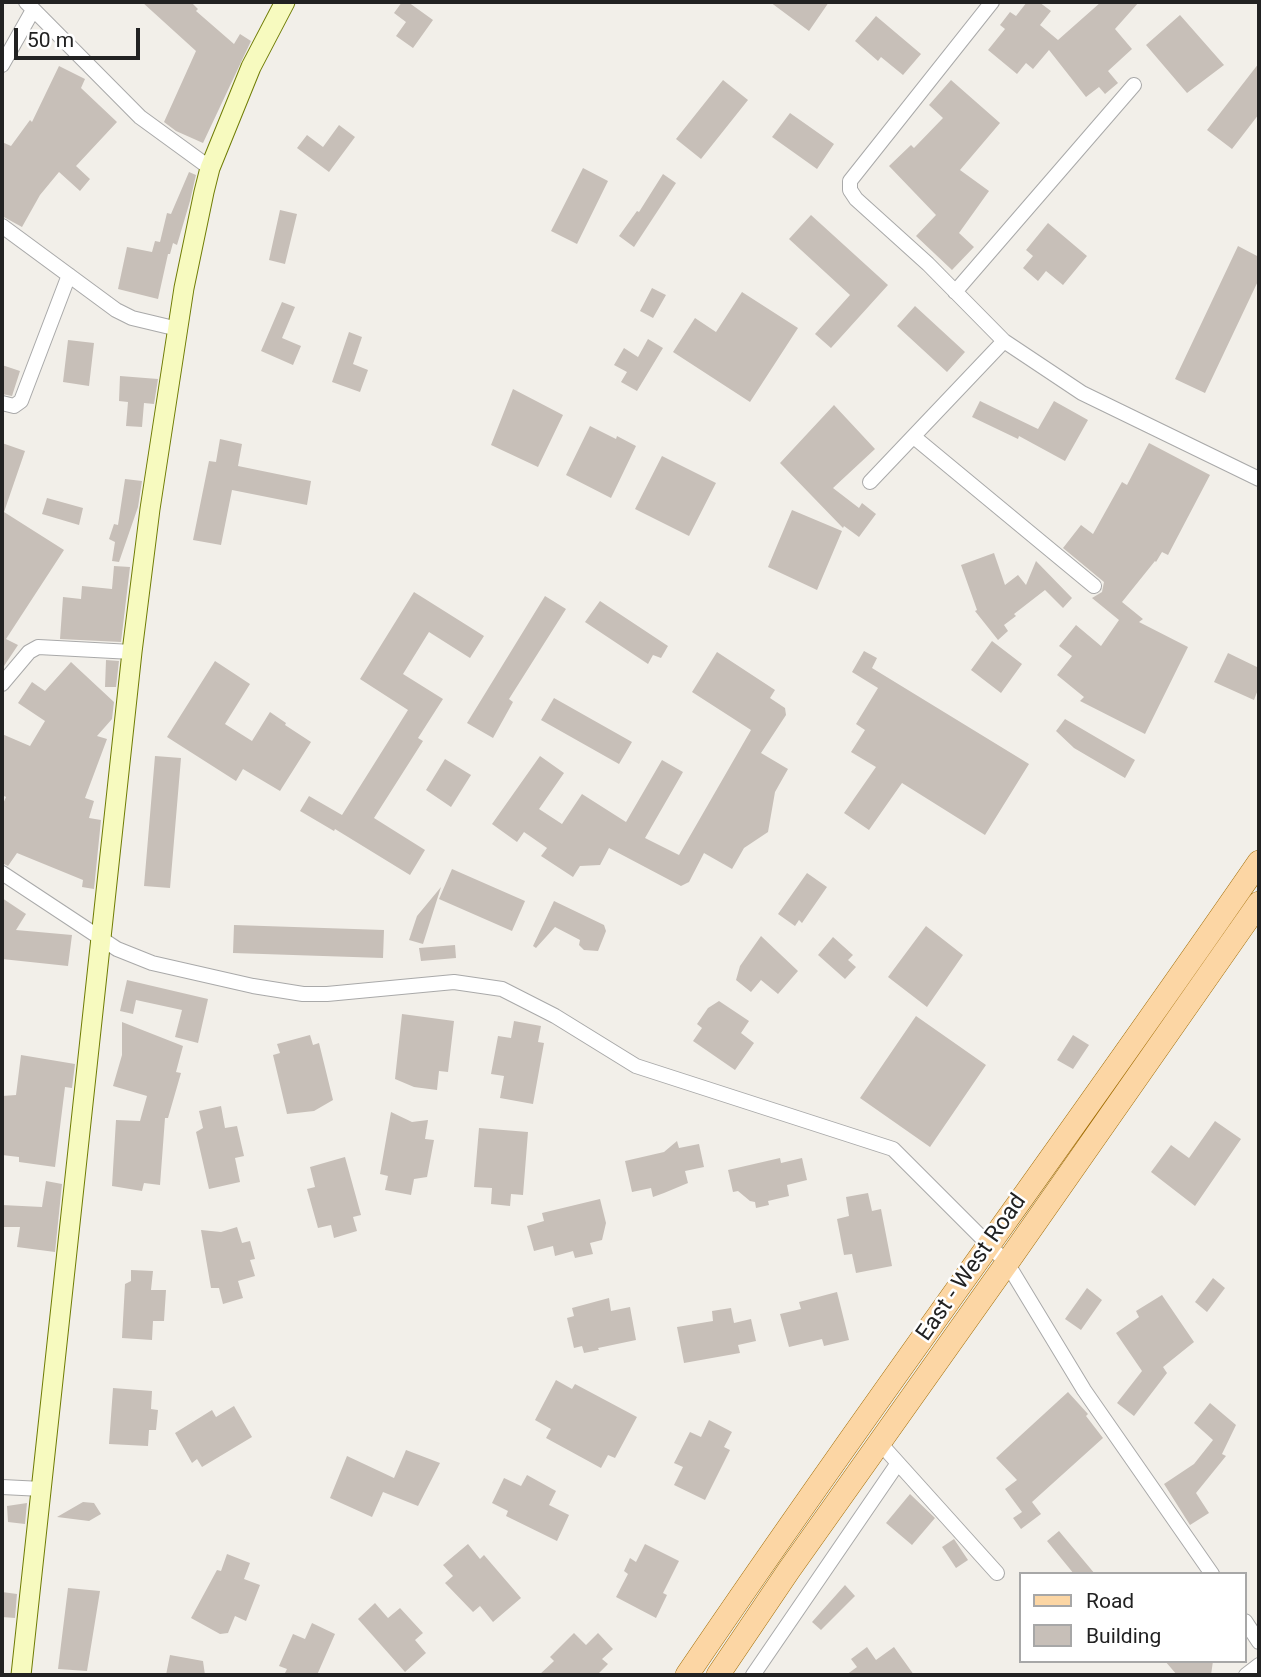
<!DOCTYPE html>
<html>
<head>
<meta charset="utf-8">
<style>
	body { margin:0 }
	#map { position:relative; width:1261px; height:1677px; overflow:hidden; background:#f2efe9; font-family:Roboto,sans-serif }
	canvas { display:block }
	.frame { position:absolute; inset:0; border:4px solid #222; pointer-events:none }
	.legend { position:absolute; left:1019px; top:1572px; width:228px; height:91px; box-sizing:border-box; background:#fff; border:2px solid #a7a7a7; margin:0; padding:9px 12px; list-style:none; font-size:21px; color:#222 }
	.legend li { display:flex; align-items:center; gap:14px; height:35px }
	.legend b { width:35px; border:2px solid #a7a7a7 }
	.scale { position:absolute; left:14px; top:28px; width:126px; height:32px; box-sizing:border-box; border:4px solid #222; border-top:0; padding-left:9px; font-size:21px; line-height:24px; white-space:nowrap; color:#222; -webkit-text-stroke:5px #fff; paint-order:stroke }
</style>
</head>
<body>
<div id="map">
<canvas width="1261" height="1677"></canvas>
<div class="frame"></div>
<ul class="legend">
<li><b style="height:9px;background:#fcd6a4"></b>Road</li>
<li><b style="height:19px;background:#c7bfb8"></b>Building</li>
</ul>
<div class="scale">50 m</div>
</div>
<script>
const g = document.querySelector('canvas').getContext('2d');
g.lineJoin = 'round';
function fill(path, color) {
  g.fillStyle = color;
  g.fill(path, 'evenodd');
}
function strokePath(path, color, width, dash) {
  g.strokeStyle = color;
  g.lineWidth = width;
  g.lineCap = dash ? 'butt' : 'round';
  g.setLineDash(dash || []);
  g.stroke(path);
}
function drawText(font, color, halo, rows, align = 'center') {
  g.font = font + ' Roboto,sans-serif';
  g.lineWidth = 5;
  g.setLineDash([]);
  g.textBaseline = 'middle';
  g.strokeStyle = halo;
  g.fillStyle = color;
  for (const [text, x, y, turn = 0] of rows) {
    g.save();
    g.translate(x, y);
    g.rotate((+turn || 0) * Math.PI / 180);
    g.textAlign = isNaN(turn) ? turn : align;
    if (halo) g.strokeText(text, 0, 0);
    g.fillText(text, 0, 0);
    g.restore();
  }
}
fill(new Path2D(`
	M142,2H191L198,9L196,11L234,44L240,34L251,41L203,143L176,131L164,122L196,51Z
	M402,2H408L433,20L413,48L396,36L406,22L394,13Z
	M770,2H829L809,31Z
	M1027,2H1039L1051,11L1040,25L1058,40L1101,2H1139L1115,29L1132,49L1108,71L1118,83L1105,94L1099,87L1086,97L1049,50L1033,69L1026,63L1017,74L988,50L1005,29L1000,25L1010,12L1016,16Z
	M1180,15L1224,65L1187,93L1146,45Z
	M876,16L921,54L903,75L881,57L878,61L855,41Z
	M1259,63V114L1232,149L1207,130Z
	M59,66L85,79L81,88L117,122L76,166L90,179L80,191L59,172L40,195L22,227L2,216V142L11,146L30,120L32,122Z
	M723,80L748,100L701,159L676,139Z
	M951,80L1000,123L960,170L989,191L959,233L974,247L952,270L916,236L936,215L889,166L911,145L914,148L943,118L929,105Z
	M790,113L834,144L817,169L772,137Z
	M339,125L355,137L329,172L297,148L307,135L323,147Z
	M583,168L608,181L577,244L551,231Z
	M189,172L196,175L190,201L177,245L173,243L170,254H168L158,299L118,289L127,247L152,252L155,241L160,242L167,213L171,214Z
	M663,174L676,183L634,247L619,236L637,211L639,212Z
	M280,210L297,214L285,264L269,260Z
	M811,215L888,285L831,348L815,334L850,295L789,239Z
	M1048,223L1087,256L1063,285L1046,271L1038,281L1023,268L1033,256L1026,250Z
	M1238,246L1259,257V279L1205,393L1175,379Z
	M652,288L666,295L653,318L640,311Z
	M742,292L798,328L750,402L673,352L695,318L716,332Z
	M282,302L295,307L282,338L301,346L293,365L261,351Z
	M915,306L965,352L947,372L897,326Z
	M349,332L362,337L353,364L368,370L360,392L332,382Z
	M648,339L663,348L637,391L621,382L627,372L614,365L624,348L638,357Z
	M68,340L94,343L89,386L63,382Z
	M2,365L20,371L12,396L2,394Z
	M120,376L158,379L154,404L144,403L142,427L126,426L128,402L119,401Z
	M513,389L563,415L538,467L491,445Z
	M980,401L1038,429L1054,401L1088,420L1065,461L1019,436L1018,439L972,417Z
	M834,405L875,449L833,488L859,508L862,503L876,514L859,537L844,526L843,528L780,463Z
	M590,426L616,439L617,436L636,446L611,498L566,475Z
	M220,439L242,444L238,466L311,481L307,505L232,490L221,545L193,540L209,461L216,462Z
	M2,443L25,451L4,512L64,550L6,639L18,645L2,669Z
	M1149,443L1210,475L1168,555L1162,552L1156,562L1155,561L1122,602L1143,619L1139,622L1188,647L1145,734L1080,701L1084,697L1057,675L1072,656L1059,646L1076,625L1101,646L1119,620L1092,598L1102,592L1104,582L1063,548L1081,525L1093,534L1122,482L1127,485Z
	M662,456L716,483L689,536L635,509Z
	M125,479L142,481L138,507L119,562L112,561L115,542L109,539L114,524L118,525Z
	M47,498L83,508L79,525L42,514Z
	M792,510L842,531L817,590L768,567Z
	M994,553L1005,585L1018,575L1026,585L1036,561L1072,598L1063,608L1045,590L1014,614L1016,616L1004,625L1008,631L998,640L975,611L977,610L961,565Z
	M114,566L130,567L121,642L60,639L63,597L81,599L82,586L112,589Z
	M414,592L484,636L470,658L429,632L403,674L443,699L418,738L423,741L374,818L425,850L410,875L335,829L334,831L300,811L309,796L342,815L408,710L360,679Z
	M545,596L566,609L509,699L513,702L493,738L467,723Z
	M600,601L668,646L661,658L653,655L648,664L585,622Z
	M992,641L1022,664L1001,693L971,670Z
	M864,651L877,658L872,668L1029,764L985,835L902,783L869,830L844,813L876,767L851,752L865,730L856,724L878,688L852,672Z
	M717,652L775,690L770,698L785,708L786,715L761,753L788,769L775,792L768,832L744,848L732,869L704,853L689,882L681,886L609,848L600,865L580,866L573,877L541,856L547,848L524,832L517,842L492,824L540,756L564,773L539,809L562,824L582,794L626,822L662,760L683,772L645,838L679,855L751,730L692,692Z
	M1228,653L1259,668V687L1254,700L1214,682Z
	M106,660L119,661L116,687H105Z
	M215,661L250,684L225,724L252,741L270,712L286,723L285,725L311,742L280,791L243,769L236,781L167,737Z
	M71,662L114,702L112,719L97,736L107,739L85,798L94,801L89,818L101,820L94,889L82,887L83,880L17,853L8,866L2,863V806L6,797L2,795V734L30,746L45,721L18,703L32,682L45,691Z
	M554,698L632,742L619,764L541,720Z
	M1065,719L1135,760L1125,778L1074,748L1056,731Z
	M155,756L181,758L170,888L144,886Z
	M445,759L471,775L451,807L426,790Z
	M452,869L525,901L512,931L439,899Z
	M807,873L827,887L802,923L799,920L795,926L778,914Z
	M441,887L423,944L409,940L417,916Z
	M2,898L26,914L16,930L72,935L68,966L2,959Z
	M554,901L604,925L606,931L598,951L584,950L579,945L580,940L555,927L536,948L533,946Z
	M234,925L384,930L383,958L233,953Z
	M926,926L963,955L927,1007L888,977Z
	M761,936L798,971L778,994L761,980L751,992L736,980L740,966Z
	M833,937L853,955L848,960L856,967L845,979L818,955Z
	M455,945L456,958L421,961L419,948Z
	M127,980L208,999L198,1043L175,1037L182,1010L136,1000L133,1014L120,1011Z
	M719,1001L749,1021L741,1033L754,1043L735,1070L693,1041L702,1028L697,1024L708,1008Z
	M402,1014L454,1021L448,1072L439,1071L437,1090L414,1087L395,1079Z
	M916,1016L986,1065L930,1147L860,1098Z
	M514,1021L541,1026L538,1042L544,1043L533,1104L500,1098L504,1076L491,1074L498,1036L511,1038Z
	M122,1022L183,1046L176,1072L181,1073L168,1118H165L160,1185L144,1183L142,1191L112,1186L116,1120L140,1121L147,1096L113,1086L122,1055Z
	M310,1035L313,1045L319,1043L333,1100L314,1111L287,1114L273,1055L280,1053L277,1044Z
	M1073,1035L1089,1045L1073,1069L1057,1060Z
	M21,1055L75,1064L72,1088L65,1087L55,1167L19,1162V1157L2,1155V1096L16,1095Z
	M221,1106L225,1128L237,1126L244,1156L235,1158L240,1182L209,1189L196,1132L203,1128L199,1111Z
	M391,1112L412,1122L428,1120L425,1139L434,1140L427,1177L414,1179L411,1195L385,1190L388,1176L380,1174Z
	M1215,1121L1241,1139L1195,1206L1151,1172L1171,1145L1189,1158Z
	M479,1128L528,1132L523,1195L511,1194L510,1206L491,1204L492,1188L474,1187Z
	M677,1141L679,1148L699,1144L704,1167L685,1171L688,1183L664,1193L653,1197L651,1188L632,1192L625,1161L664,1152Z
	M345,1157L361,1215L353,1217L357,1231L334,1238L331,1225L318,1228L307,1189L315,1187L310,1167Z
	M780,1158L781,1163L802,1158L807,1180L787,1185L789,1196L768,1201L769,1205L756,1208L755,1202L750,1201L738,1191L733,1192L728,1170Z
	M46,1181L62,1184L55,1252L17,1247L20,1227H2V1205L42,1207Z
	M868,1193L872,1211L881,1209L892,1266L856,1273L852,1254L844,1255L837,1219L849,1216L846,1197Z
	M600,1199L606,1223L602,1240L590,1243L593,1254L575,1258L573,1251L555,1256L553,1246L534,1251L527,1226L544,1221L542,1213Z
	M237,1227L242,1243L250,1241L255,1259L250,1260L255,1276L238,1281L243,1298L223,1304L219,1288H211L201,1230L221,1232Z
	M131,1270L153,1271L151,1290H166L164,1321H153L152,1340L122,1338L125,1284L131,1281Z
	M1213,1278L1225,1288L1207,1312L1195,1302Z
	M1087,1288L1102,1300L1081,1330L1065,1319Z
	M837,1292L849,1340L824,1346L822,1339L789,1347L780,1314L801,1309L799,1302Z
	M1162,1295L1194,1342L1163,1367L1167,1373L1134,1416L1117,1403L1142,1371L1116,1333L1139,1317L1136,1311Z
	M609,1298L611,1311L630,1307L636,1340L598,1348L599,1350L584,1353L582,1346L574,1348L567,1318L574,1316L572,1308Z
	M731,1308L734,1323L751,1319L756,1341L738,1345L740,1353L684,1363L677,1327L713,1321L712,1311Z
	M556,1380L572,1389L575,1384L637,1417L615,1458L608,1455L601,1468L546,1438L551,1429L535,1420Z
	M113,1388L152,1391L151,1409L158,1410L156,1430H149L148,1446L109,1444Z
	M1068,1392L1088,1414L1086,1416L1103,1438L1032,1502L1041,1514L1021,1529L1013,1518L1022,1512L1005,1489L1017,1480L996,1458Z
	M1210,1403L1236,1425L1222,1454L1226,1456L1196,1493L1209,1513L1190,1525L1164,1484L1194,1464L1213,1440L1194,1423Z
	M234,1406L252,1437L202,1467L197,1459L192,1463L175,1433L212,1410L216,1417Z
	M709,1420L732,1432L724,1447L730,1450L705,1500L674,1485L683,1467L674,1463L690,1432L701,1437Z
	M406,1450L440,1463L418,1506L383,1492L372,1517L330,1498L347,1456L394,1478Z
	M527,1475L556,1491L549,1505L569,1515L557,1541L506,1516L508,1511L492,1503L504,1478L521,1486Z
	M910,1494L935,1518L912,1545L886,1523Z
	M83,1502L94,1503L101,1514L89,1521L57,1517Z
	M27,1503L25,1524L8,1522L7,1506Z
	M1059,1531L1095,1574H1074L1047,1541Z
	M954,1539L968,1560L956,1568L942,1547Z
	M468,1544L480,1559L484,1555L521,1598L493,1622L480,1606L473,1612L445,1583L453,1576L443,1565Z
	M645,1544L679,1561L663,1593L667,1595L656,1618L616,1597L628,1574L624,1571L630,1558L636,1562Z
	M227,1554L250,1563L244,1579L260,1585L246,1621L235,1616L228,1633L220,1634L191,1618L217,1570L221,1571Z
	M845,1585L855,1596L821,1630L812,1622Z
	M68,1588L100,1591L87,1671L58,1669Z
	M2,1592L17,1594L15,1618L2,1617Z
	M375,1603L388,1618L400,1608L423,1633L415,1640L426,1653L405,1672L358,1619Z
	M312,1623L335,1634L317,1675H284L287,1669L279,1666L293,1634L305,1639Z
	M574,1633L586,1645L598,1633L613,1649L602,1659L608,1664L597,1675H539L554,1661L550,1657Z
	M867,1647L876,1660L894,1647L914,1675H846L857,1667L851,1659Z
	M170,1655L203,1661L205,1675H166Z
	M1165,1661H1213L1211,1675H1177Z`), '#c7bfb8');
const street = new Path2D(`
	M26,2L140,117L210,168
	M992,2L850,181V190L856,199L928,264L1004,341L1082,393L1259,479
	M2,65L33,10
	M2,226L116,310L132,318L178,329
	M955,292L1134,85
	M2,403L14,406L21,401L69,275
	M914,437L1094,586
	M870,482L1004,341
	M2,684L29,652L38,647L132,652
	M2,873L117,949L152,963L253,986L303,994H327L454,982L502,989L555,1016L636,1066L893,1149L1007,1263L1084,1390L1212,1574
	M879,1442L997,1573
	M2,1487L42,1489
	M1245,1621L1259,1642
	M753,1675L898,1463
	M1246,1675L1259,1665`);
const secondary = new Path2D(`
	M21,1675L132,652L150,509L184,288L204,192L210,168L251,67L285,2`);
const primary = new Path2D(`
	M687,1675C873,1401 1071,1135 1259,862
	M718,1675L789,1570L1007,1263L1259,903`);
strokePath(street, '#a9a9a9', 16);
strokePath(secondary, '#707d05', 21);
strokePath(primary, '#a06b00', 24);
strokePath(street, '#fff', 14);
strokePath(secondary, '#f7fabf', 19);
strokePath(primary, '#fcd6a4', 23);
drawText('23px', '#222', '#fff', [
	["East - West Road",972,1268,-55]
]);
</script>
</body>
</html>
